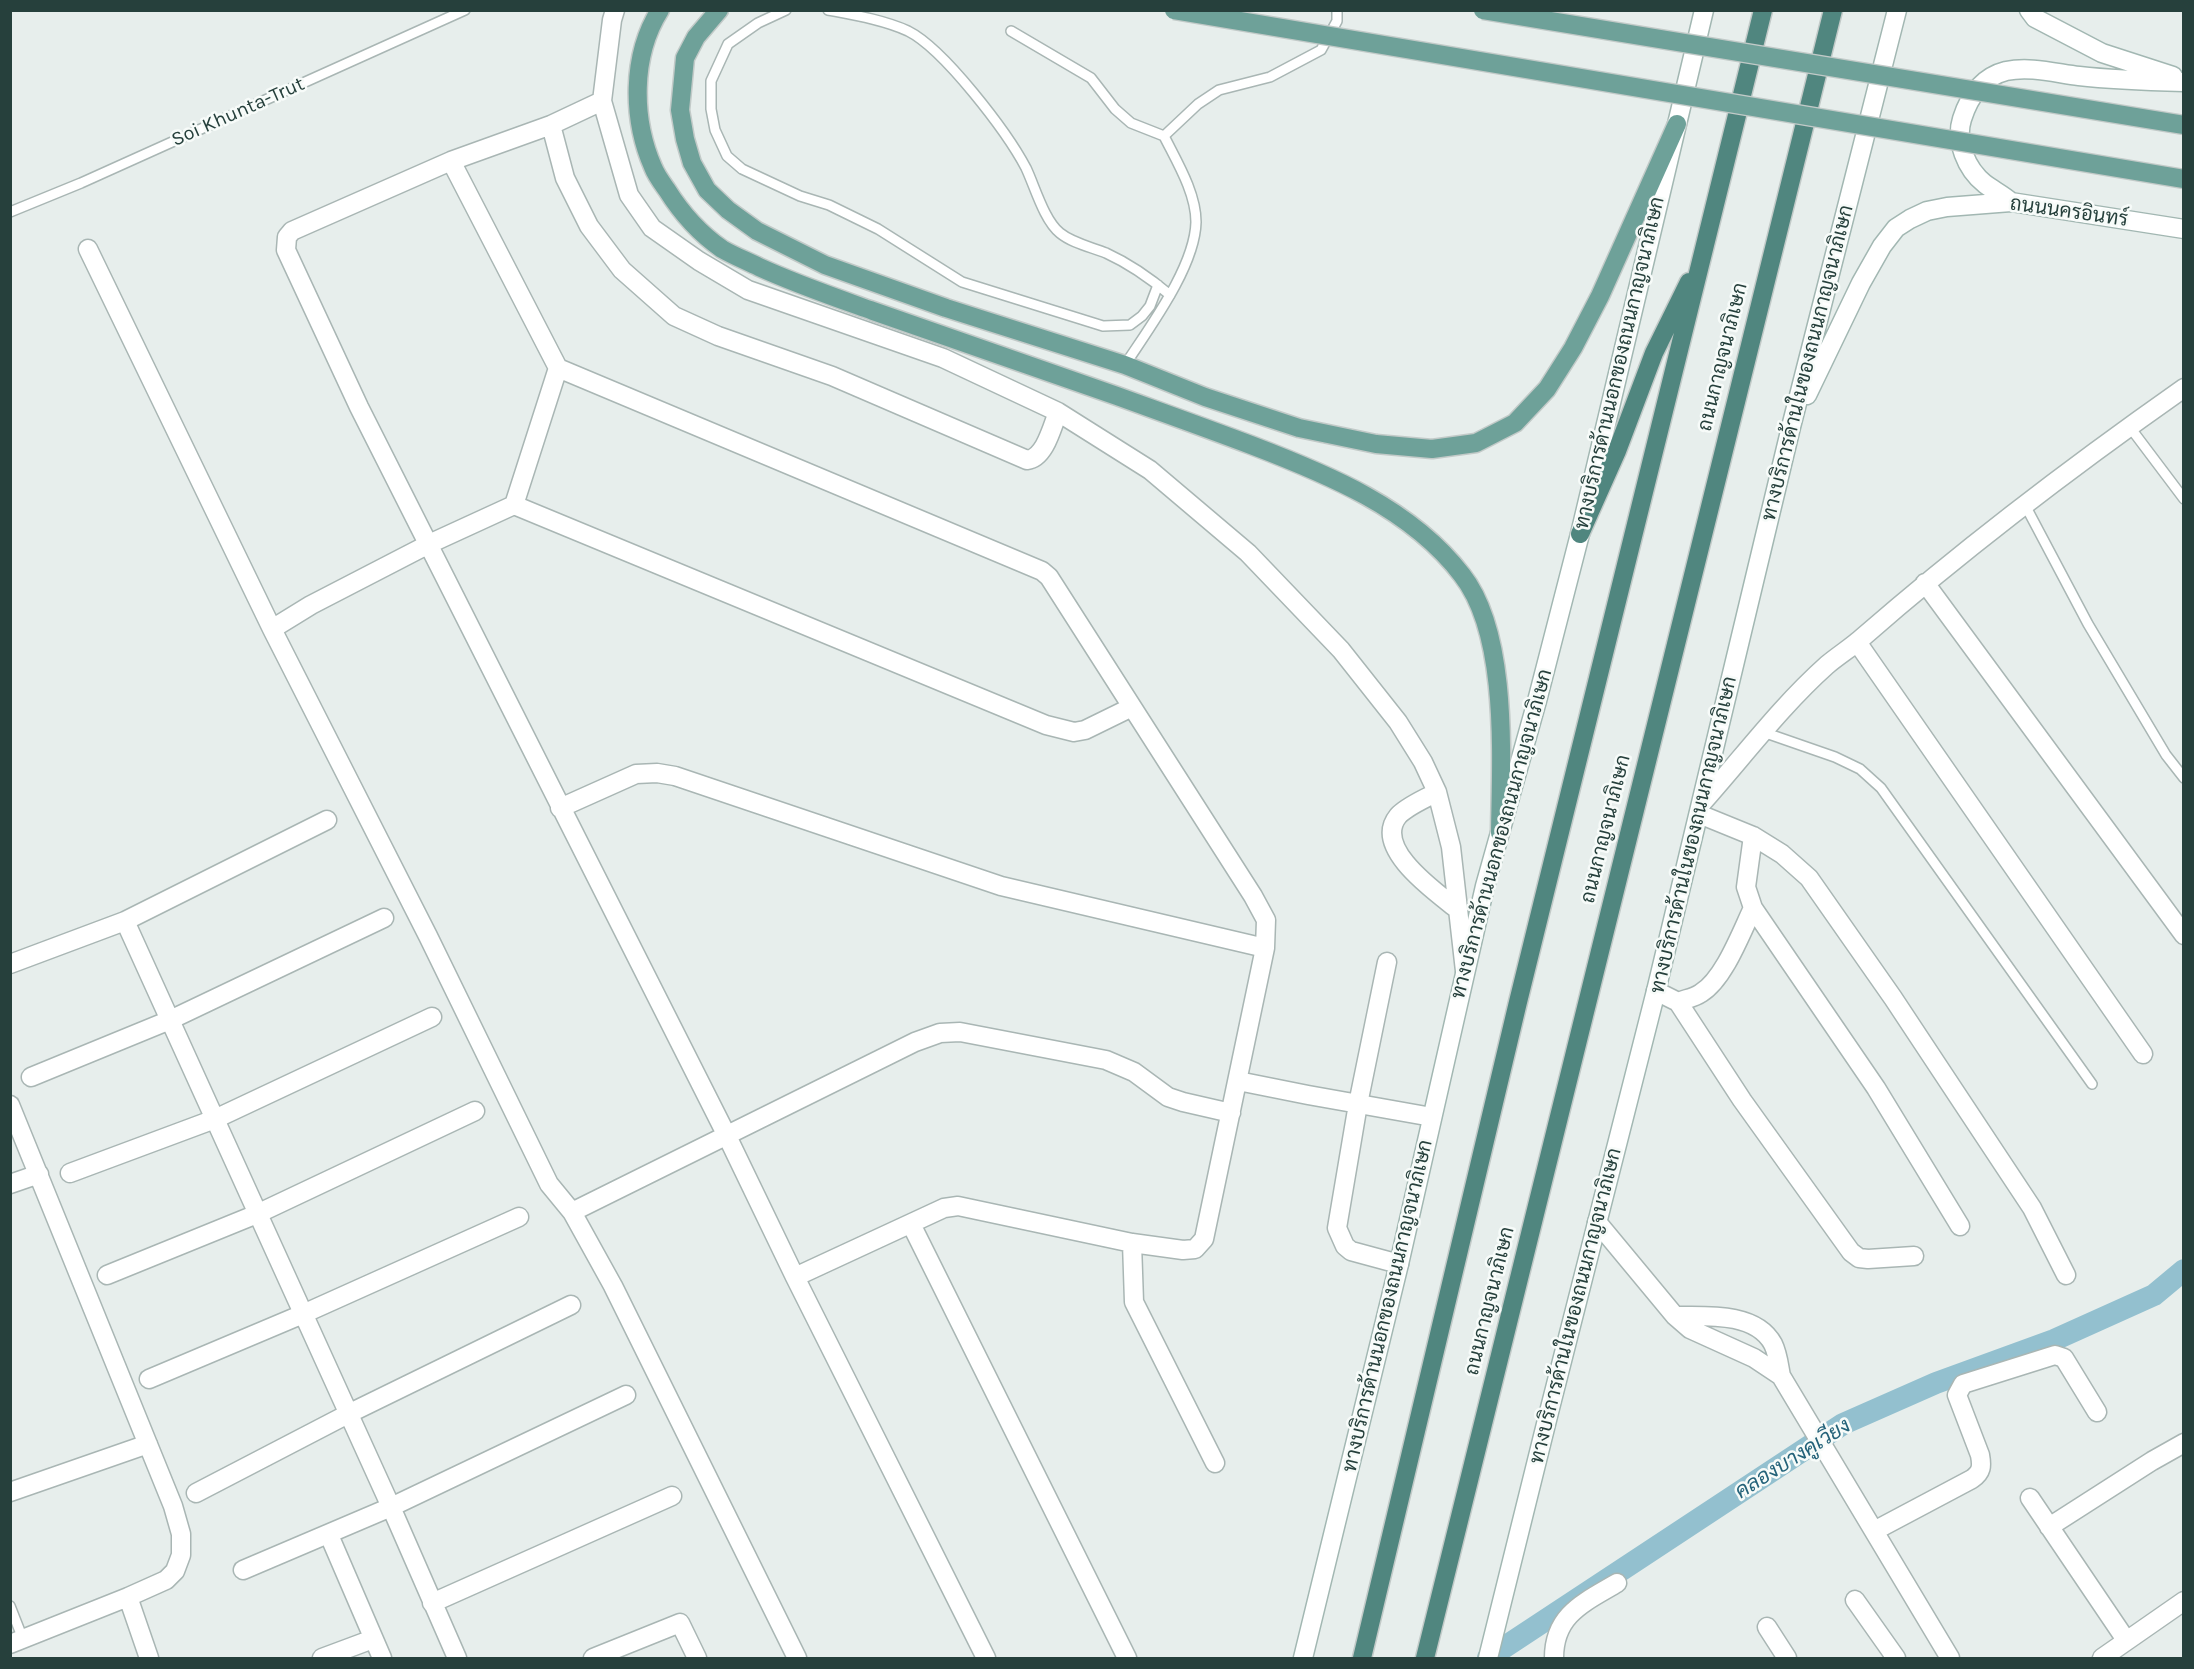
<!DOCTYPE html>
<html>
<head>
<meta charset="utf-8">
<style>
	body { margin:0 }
	#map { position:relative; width:2194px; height:1669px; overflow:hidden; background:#e7eeec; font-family:Karla,sans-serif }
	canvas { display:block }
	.frame { position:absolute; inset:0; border:12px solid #26403c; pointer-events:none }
</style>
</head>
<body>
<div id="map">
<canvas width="2194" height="1669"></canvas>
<div class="frame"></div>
</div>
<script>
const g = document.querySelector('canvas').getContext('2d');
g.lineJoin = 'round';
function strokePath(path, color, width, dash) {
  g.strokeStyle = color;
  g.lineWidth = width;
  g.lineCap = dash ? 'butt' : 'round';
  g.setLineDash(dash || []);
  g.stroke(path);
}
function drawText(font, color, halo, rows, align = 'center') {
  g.font = font + ' Karla,Sarabun,sans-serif';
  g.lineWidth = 5;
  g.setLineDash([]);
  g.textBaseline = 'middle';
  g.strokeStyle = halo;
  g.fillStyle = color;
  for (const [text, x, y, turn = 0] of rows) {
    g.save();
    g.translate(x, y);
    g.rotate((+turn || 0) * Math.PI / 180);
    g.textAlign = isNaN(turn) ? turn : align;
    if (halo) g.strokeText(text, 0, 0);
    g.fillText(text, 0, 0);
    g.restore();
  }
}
strokePath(new Path2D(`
	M1488,1658L1843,1424L1936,1383L2054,1340L2154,1295L2184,1270`), '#93c0cf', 22);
const service = new Path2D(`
	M786,10L758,23L728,44L711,81V109L715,130L727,156L742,169L800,196L829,205L878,229L962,282L1103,326L1130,325L1142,316L1150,306L1158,285
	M828,10C854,15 884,20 908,31C944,49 1007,132 1026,168C1035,187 1044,220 1060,233C1072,243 1091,247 1106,253C1130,264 1150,278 1170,295
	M1011,31L1091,78L1115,109L1131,123L1164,136C1177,162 1196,193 1196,222C1195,267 1149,328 1125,365
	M1164,136L1198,104L1219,90L1270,77L1321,50L1337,21V10
	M10,212L81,183L465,10
	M2129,426L2184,499
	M2025,505L2088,624L2166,755L2184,778
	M1763,732L1835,757L1860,769L1881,788L2092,1084
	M10,1606L23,1639`);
const minor = new Path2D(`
	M615,10L612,20L602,101L629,195L652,228L699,261L748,290L943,358L1058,412L1150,470L1248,553L1341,650L1398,722L1423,762L1437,792L1451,847L1465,971
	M602,101L551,125L451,161L292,231L287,237L286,250L359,407L727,1136L795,1277L986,1658
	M551,125L565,178L589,226L622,270L674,316L718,336L832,376L1027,460C1045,458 1052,427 1058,412
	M451,161L558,368L1042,571L1049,577L1253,896L1266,920L1265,948L1204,1239L1195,1249L1183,1250L1132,1243L958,1206L944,1208L795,1277
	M88,249L272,629L428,936L549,1184L572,1212L613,1286L797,1658
	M514,505L1046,725L1074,732L1085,730L1132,707
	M1925,583L2184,935
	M272,629L311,605L429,544L514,505L558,368
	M1857,642L2143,1054
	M1437,792C1425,799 1407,806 1398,816C1372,848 1436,892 1457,909
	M1702,803C1743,757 1781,706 1827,665C1839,655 1852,647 1863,637C1965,548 2073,466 2184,388
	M560,808L636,774L657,773L675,776L1001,886L1265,948
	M1699,814L1753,836L1782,854L1809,878L1893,998L2032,1208L2066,1275
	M1753,836L1746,887L1753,908L1876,1088L1960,1226
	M125,921L391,1507L243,1570
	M1387,962L1358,1104L1337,1228L1345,1246L1351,1251L1399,1264
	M10,964L125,921L327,820
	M1656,991L1678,1002C1685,999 1694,998 1701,993C1724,979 1741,933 1753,908
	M1678,1002L1742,1100L1851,1252L1859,1258L1868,1259L1914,1256
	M31,1077L170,1020L384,918
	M1238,1081L1308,1095L1432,1117
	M10,1105L173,1506L181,1534V1555L175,1571L166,1580L128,1597L10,1644
	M70,1173L215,1119L432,1017
	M10,1184L39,1174
	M572,1212L915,1042L940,1033L960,1032L1106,1060L1134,1072L1168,1097L1183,1102L1231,1113
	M1597,1222L1675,1316L1690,1329L1754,1358L1781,1376L1950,1658
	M911,1224L1127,1658
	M1132,1243L1134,1302L1215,1463
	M107,1275L257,1214L475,1111
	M1675,1316C1706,1316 1756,1312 1773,1344C1778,1354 1779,1366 1781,1376
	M149,1379L303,1314L519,1217
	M10,1492L148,1444
	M196,1493L348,1414L571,1305
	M2030,1498L2126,1640
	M2049,1527L2152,1461L2184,1443
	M1874,1531L1972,1479C1982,1472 1982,1466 1980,1455L1957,1395L1963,1384L2055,1355L2064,1358L2097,1412
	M329,1535L382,1658
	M128,1597L149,1658
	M1855,1600L1896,1658
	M432,1603L672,1496
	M1767,1627L1787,1658
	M322,1658L373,1639
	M457,1658L391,1507L626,1395
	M593,1658L680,1623L697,1658
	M1554,1658C1554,1615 1583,1603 1617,1583
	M2102,1658L2184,1601`);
const secondary = new Path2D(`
	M2029,10L2035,18L2102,53L2173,76
	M2011,202C2003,195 1993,190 1985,184C1966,169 1955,141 1962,119C1969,97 1982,77 2006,71C2030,66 2055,73 2079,76C2114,80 2148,81 2184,82
	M1807,395L1861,283L1882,246L1896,228L1910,219L1927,211L1947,207L2011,202L2184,229
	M1303,1658L1399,1264L1485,886L1537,701L1580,534L1704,10
	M1488,1658L1548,1416L1656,991L1791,427L1897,10`);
const primary = new Path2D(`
	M660,10C631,56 632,119 653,167C656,175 662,183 667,190C682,214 699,233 722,249C734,256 747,261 759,267C796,284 834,297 873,311C954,339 1035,368 1117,396C1161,412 1206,428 1251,445C1327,474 1411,508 1462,575C1509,635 1501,759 1500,833
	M719,10L696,37L685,58L680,110L685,139L692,163L707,190L728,210L757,231L825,265L946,308L1125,365L1205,397L1299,428L1376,444L1432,449L1476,443L1515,423L1547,389L1573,348L1600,296L1677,124`);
const trunk = new Path2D(`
	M1580,534L1617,451L1654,353L1689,282
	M1362,1658L1518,1002L1763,10
	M1425,1658L1833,10`);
strokePath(service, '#a9b6b4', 12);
strokePath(minor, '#a9b6b4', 21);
strokePath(secondary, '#a2b7b2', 21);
strokePath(primary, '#c2cac8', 21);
strokePath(trunk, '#c2cac8', 21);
strokePath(service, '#fff', 9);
strokePath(minor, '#fff', 18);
strokePath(secondary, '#fff', 18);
strokePath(primary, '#6ea199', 18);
strokePath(trunk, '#50867f', 18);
const primaryBridge = new Path2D(`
	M1174,10L2184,179
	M1483,10L2184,125`);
strokePath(primaryBridge, '#c2cac8', 21, []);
strokePath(primaryBridge, '#6ea199', 18);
drawText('20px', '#26403c', '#f7fbf9', [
	["Soi Khunta-Trut",238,112,-24],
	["ถนนนครอินทร์",2069,212,8],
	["ถนนกาญจนาภิเษก",1723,357,-76],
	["ทางบริการด้านนอกของถนนกาญจนาภิเษก",1620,363,-77],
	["ทางบริการด้านในของถนนกาญจนาภิเษก",1808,363,-76],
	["ถนนกาญจนาภิเษก",1606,829,-76],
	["ทางบริการด้านนอกของถนนกาญจนาภิเษก",1502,834,-75],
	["ทางบริการด้านในของถนนกาญจนาภิเษก",1694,835,-77],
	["ถนนกาญจนาภิเษก",1490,1301,-76],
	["ทางบริการด้านนอกของถนนกาญจนาภิเษก",1388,1306,-77],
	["ทางบริการด้านในของถนนกาญจนาภิเษก",1576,1306,-76]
]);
drawText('italic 21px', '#236279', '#f7fbf9', [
	["คลองบางคูเวียง",1793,1459,-32]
]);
</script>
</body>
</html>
